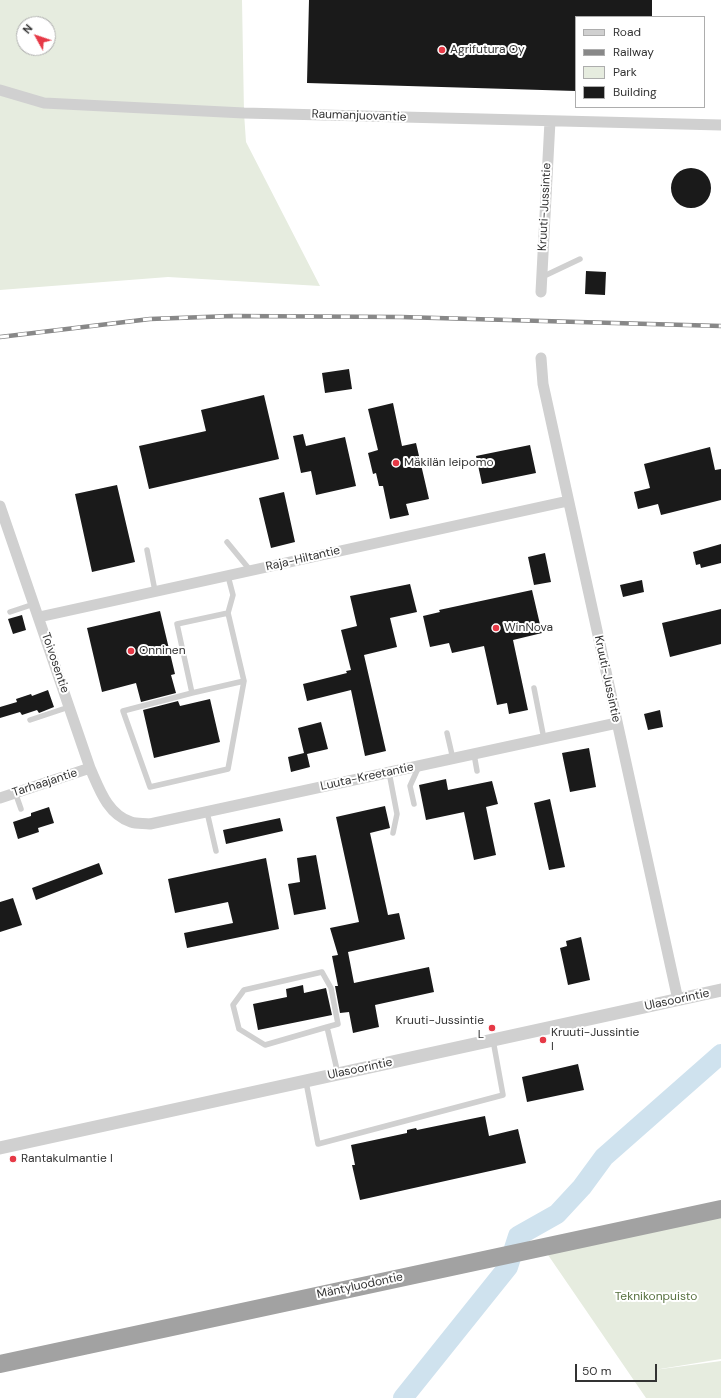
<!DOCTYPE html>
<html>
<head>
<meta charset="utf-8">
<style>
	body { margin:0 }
	#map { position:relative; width:721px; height:1398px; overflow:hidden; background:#fff; font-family:"DM Sans",sans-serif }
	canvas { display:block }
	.legend { position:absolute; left:575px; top:16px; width:130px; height:92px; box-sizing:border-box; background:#fff; border:1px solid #adadad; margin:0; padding:5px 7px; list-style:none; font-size:12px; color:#333 }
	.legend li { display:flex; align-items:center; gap:8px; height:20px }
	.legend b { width:20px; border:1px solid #adadad }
	.north { position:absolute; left:16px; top:16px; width:40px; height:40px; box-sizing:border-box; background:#fff; border:1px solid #adadad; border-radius:50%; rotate:310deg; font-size:11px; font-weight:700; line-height:16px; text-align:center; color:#333 }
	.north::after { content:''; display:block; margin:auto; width:14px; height:18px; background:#e63946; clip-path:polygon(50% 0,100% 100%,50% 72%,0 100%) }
	.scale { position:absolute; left:575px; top:1364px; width:82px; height:18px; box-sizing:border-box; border:2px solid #333; border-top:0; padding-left:5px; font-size:12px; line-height:14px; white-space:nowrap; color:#333; -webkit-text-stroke:3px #fff; paint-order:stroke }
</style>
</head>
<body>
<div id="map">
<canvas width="721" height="1398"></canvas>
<ul class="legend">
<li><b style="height:5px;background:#d0d0d0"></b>Road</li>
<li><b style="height:5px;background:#888"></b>Railway</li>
<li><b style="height:11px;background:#e6ecdf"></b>Park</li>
<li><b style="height:11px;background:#1a1a1a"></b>Building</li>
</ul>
<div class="north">N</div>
<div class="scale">50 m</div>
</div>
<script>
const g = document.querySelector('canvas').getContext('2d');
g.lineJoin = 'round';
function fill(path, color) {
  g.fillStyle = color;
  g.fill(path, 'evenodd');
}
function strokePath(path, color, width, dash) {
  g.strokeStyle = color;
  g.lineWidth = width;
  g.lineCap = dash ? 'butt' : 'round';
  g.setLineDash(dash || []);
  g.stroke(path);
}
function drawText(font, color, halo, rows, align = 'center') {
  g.font = font + ' "DM Sans",sans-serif';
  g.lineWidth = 4;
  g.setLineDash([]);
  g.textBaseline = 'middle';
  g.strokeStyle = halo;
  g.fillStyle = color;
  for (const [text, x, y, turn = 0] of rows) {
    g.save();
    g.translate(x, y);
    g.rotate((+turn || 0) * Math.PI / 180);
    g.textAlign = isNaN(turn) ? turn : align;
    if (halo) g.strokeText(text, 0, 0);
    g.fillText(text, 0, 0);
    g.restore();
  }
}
fill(new Path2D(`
	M0,0H242L244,113L246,142L320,286L168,277L0,290ZM24,24H48V48H24Z
	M721,1217V1359L654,1370L721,1361V1398H646L546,1252Z`), '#e6ecdf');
strokePath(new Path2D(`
	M403,1398L508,1267L518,1236L557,1214L582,1187L604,1157L721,1054`), '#cfe2ee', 20);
fill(new Path2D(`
	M309,0H652V17H576V91L307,83Z
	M671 188a20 20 0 1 1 40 0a20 20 0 1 1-40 0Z
	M586,271L606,272L605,295L585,294Z
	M349,369L352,389L325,393L322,373Z
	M264,395L279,459L149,489L139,446L206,431L201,410Z
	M393,403L402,446L416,443L429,499L406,504L409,515L390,519L383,486H379L376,473L373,474L368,453L378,450L368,409Z
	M303,434L306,446L345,437L356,486L316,495L311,471L301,473L293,436Z
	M530,445L536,473L482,484L476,456Z
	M710,447L715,470L721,469V500L661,515L658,504L638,509L634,492L650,488L644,464Z
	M117,485L135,562L92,572L75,494Z
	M284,492L295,542L271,548L259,498Z
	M721,544V563L701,568L700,564L696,565L693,552Z
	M545,553L551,582L534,585L528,557Z
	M642,580L644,592L623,597L620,585Z
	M410,584L417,612L390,618L397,647L364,655L386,751L365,756L351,690L307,701L303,684L347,673L346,671L351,670L341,630L357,626L350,596Z
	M532,590L542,633L513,640L528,710L509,714L507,703L497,705L484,646L452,653L449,643L430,647L423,616L440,612L439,610Z
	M721,609V644L670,657L662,623Z
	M160,611L175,674L171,675L176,693L141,702L136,683L102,692L87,628Z
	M22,615L26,630L13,634L8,619Z
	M48,690L54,707L39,713L37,710L22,715L20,712L0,718V707L17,702L16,699L31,694L32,696Z
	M210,699L220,742L154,758L143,710L178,701L180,706Z
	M660,710L663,727L648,730L644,714Z
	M321,722L328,749L307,754L310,767L291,772L288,757L304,753L298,728Z
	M589,748L596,787L570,792L562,753Z
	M446,779L448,790L492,781L498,804L486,807L496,855L474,860L464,812L426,820L419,785Z
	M550,799L565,867L549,870L534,803Z
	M385,806L390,828L370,833L388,915L399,913L405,939L348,952L354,983L429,967L434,992L375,1005L379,1027L353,1033L349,1012L340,1013L335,986H338L332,956L338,955L330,928L359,922L336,817Z
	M49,807L54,823L38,828L39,832L18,839L13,822L31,816V813Z
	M280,818L283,831L226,844L223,830Z
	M316,855L326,909L294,915L288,884L300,882L297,858Z
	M266,858L279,929L187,948L184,933L233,923L228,902L175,913L168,879Z
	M99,863L103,874L36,900L32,888Z
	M13,898L22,925L0,932V902Z
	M581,937L590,980L568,985L560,948L567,946L566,941Z
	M303,985L304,993L326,988L332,1015L258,1030L253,1004L287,997L286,989Z
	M578,1064L584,1090L527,1102L522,1077Z
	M485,1116L489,1136L518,1129L526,1163L360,1200L352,1165H355L351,1145L407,1133V1130L416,1128L417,1130Z`), '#1a1a1a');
strokePath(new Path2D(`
	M542,277L580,259
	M227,542L250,570
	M147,550L155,591
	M10,612L34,604
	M228,613L244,681L192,693L177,624L228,613L233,595L228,576
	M534,688L544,739
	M192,693L123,711L150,787L228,769L244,681
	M30,720L69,707
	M447,733L453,759
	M474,754L477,771
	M389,772L397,814L393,833
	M15,792L21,809
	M414,804L410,786L419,766
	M207,812L216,851
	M327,1027L338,1024L331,988L322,972L244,990L233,1005L239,1029L265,1045L327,1027L338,1074
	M306,1082L318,1144L503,1095L493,1040`), '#d0d0d0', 5.5);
strokePath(new Path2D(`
	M0,90L44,103L244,113L721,125
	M541,292L550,121
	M541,358L543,384L678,1000
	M0,506L90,768C99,788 107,814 131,822C137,824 144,823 150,824L617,723
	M39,617L568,501
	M0,798L90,768`), '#d0d0d0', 11);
strokePath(new Path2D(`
	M0,1148L721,990`), '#d0d0d0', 13);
strokePath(new Path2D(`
	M0,1364L721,1209`), '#a2a2a2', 18);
const rail = new Path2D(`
	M0,337L150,319L232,316L401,317L721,326`);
strokePath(rail, '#888', 4.5);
strokePath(rail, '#fff', 3, [9]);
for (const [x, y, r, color] of [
	[442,50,4,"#e63946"],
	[396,463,4,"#e63946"],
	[496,628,4,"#e63946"],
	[131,651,4,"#e63946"],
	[492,1028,4,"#e63946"],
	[543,1040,4,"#e63946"],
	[13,1159,4,"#e63946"]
]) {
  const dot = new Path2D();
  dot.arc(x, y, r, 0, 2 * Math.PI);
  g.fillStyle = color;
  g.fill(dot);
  strokePath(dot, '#fff', 1.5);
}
drawText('12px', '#333', '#fff', [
	["Agrifutura Oy",450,50],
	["Mäkilän leipomo",404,463],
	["WinNova",504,628],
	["Onninen",139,651],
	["Kruuti-Jussintie",484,1021,"right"],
	["L",484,1035,"right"],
	["Kruuti-Jussintie",551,1033],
	["I",551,1047],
	["Rantakulmantie I",21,1159]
], 'left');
drawText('12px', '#333', '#fff', [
	["Raumanjuovantie",359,116,2],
	["Kruuti-Jussintie",545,207,-87],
	["Raja-Hiltantie",303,559,-13],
	["Toivosentie",55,663,71],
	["Kruuti-Jussintie",607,679,78],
	["Luuta-Kreetantie",367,777,-12],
	["Tarhaajantie",45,783,-18],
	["Ulasoorintie",677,1000,-12],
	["Ulasoorintie",360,1069,-12],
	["Mäntyluodontie",360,1286,-12]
]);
drawText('12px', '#56703f', '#fff', [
	["Teknikonpuisto",656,1297]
]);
</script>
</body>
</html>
